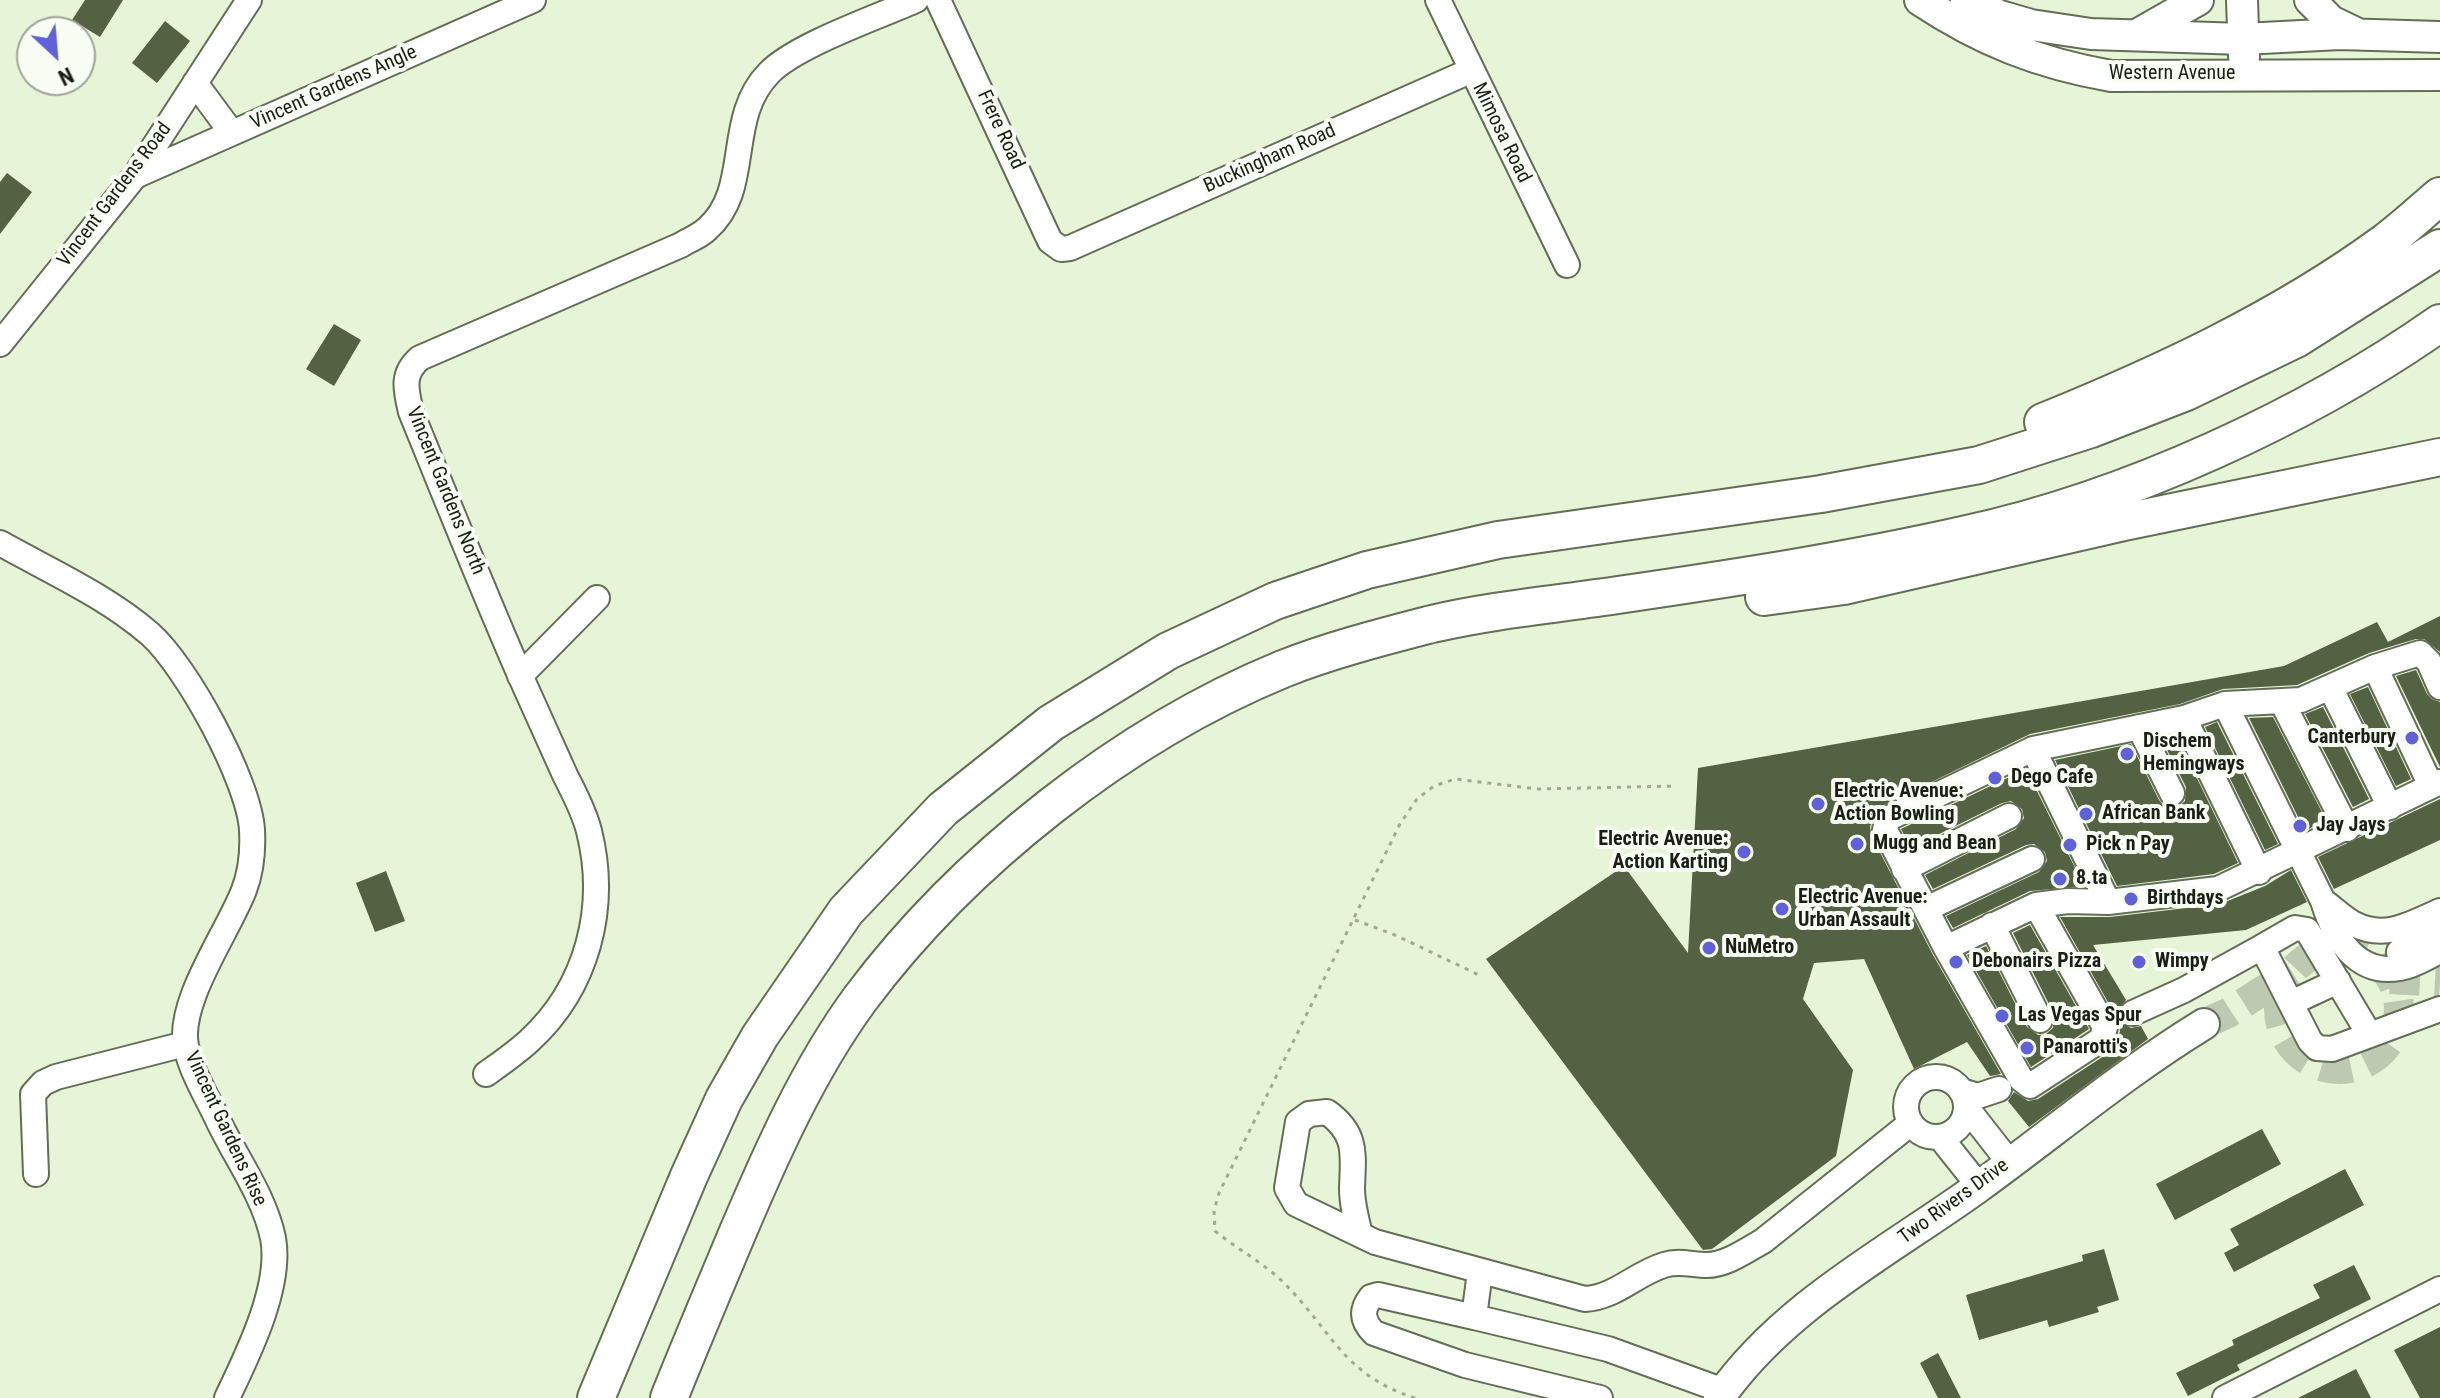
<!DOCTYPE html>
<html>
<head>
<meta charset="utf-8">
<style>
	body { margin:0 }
	#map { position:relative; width:2440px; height:1398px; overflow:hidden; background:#e6f4d7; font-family:"Roboto Condensed",sans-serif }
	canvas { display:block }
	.north { position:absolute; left:16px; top:16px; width:80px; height:80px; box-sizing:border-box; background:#f8fef3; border:2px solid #9fa49a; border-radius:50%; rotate:154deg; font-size:22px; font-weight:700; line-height:32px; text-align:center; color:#1a1e14 }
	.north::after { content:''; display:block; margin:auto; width:28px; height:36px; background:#6061d9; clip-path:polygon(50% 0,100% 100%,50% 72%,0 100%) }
</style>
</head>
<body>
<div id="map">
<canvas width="2440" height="1398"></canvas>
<div class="north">N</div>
</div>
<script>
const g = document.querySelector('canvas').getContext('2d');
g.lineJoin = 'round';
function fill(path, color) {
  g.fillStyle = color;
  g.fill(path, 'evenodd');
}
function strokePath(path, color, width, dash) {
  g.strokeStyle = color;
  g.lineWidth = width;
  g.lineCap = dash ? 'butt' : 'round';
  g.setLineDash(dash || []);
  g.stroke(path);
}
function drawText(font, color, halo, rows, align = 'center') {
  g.font = font + ' "Roboto Condensed",sans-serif';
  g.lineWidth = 8;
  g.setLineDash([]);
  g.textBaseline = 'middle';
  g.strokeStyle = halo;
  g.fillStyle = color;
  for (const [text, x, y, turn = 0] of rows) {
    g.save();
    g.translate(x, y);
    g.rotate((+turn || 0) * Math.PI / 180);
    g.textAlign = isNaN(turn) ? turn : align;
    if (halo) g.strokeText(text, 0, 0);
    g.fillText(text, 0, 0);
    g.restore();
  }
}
fill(new Path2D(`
	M85,0H123L100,37L72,20Z
	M165,21L190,41L157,83L132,63Z
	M7,173L32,192L0,234V182Z
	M334,324L361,340L334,386L306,369Z
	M2440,616V652L2424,639H2416L2369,653L2297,685L2223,689L2180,704L2030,734L1876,809L1870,827L1872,837L1933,955L2001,1074L1990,1076L1967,1042L1914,1069L1864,959L1814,963L1803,999L1853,1070L1836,1156L1712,1249L1703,1250L1486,959L1624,866L1688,953L1698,768L2284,666L2377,622L2388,642Z
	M2416,670L2427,694L2432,699L2440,702V767L2396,676Z
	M2368,687L2411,779L2396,786L2350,694Z
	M2323,707L2369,799L2353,807L2305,714Z
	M2273,717L2326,820L2305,831L2249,718Z
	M2217,722L2278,844L2265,850L2205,727Z
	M2176,735L2238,863L2214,874L2117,886L2055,760L2131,744L2159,800L2164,806L2178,807L2185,801L2186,787L2161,738Z
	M2026,769L2084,886L2030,891L1953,928L1946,916L2039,872L2047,861L2045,852L2034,844L2026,845L1933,889L1925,875L2016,829L2024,818L2022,809L2011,801L2002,803L1911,848L1901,829Z
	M2440,799V840L2334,889L2318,857Z
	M2291,870L2307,902L2246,930L2093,945L2126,1000L2118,1011L2120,1020L2131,1028L2141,1026L2148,1039L2029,1127L2008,1101L2014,1092L2028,1101L2038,1099L2110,1052L2117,1043L2120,1031L2118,1020L2060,917H2110L2220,904L2265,886Z
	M386,871L405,921L375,932L356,883Z
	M2030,925L2089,1029L2031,1067L1967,955L1986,946L2027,1027L2038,1035L2046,1034L2053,1028L2054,1014L2013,933Z
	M2262,1129L2281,1164L2175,1220L2156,1184Z
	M2345,1169L2364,1205L2234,1272L2224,1253L2239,1245L2230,1229Z
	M2104,1249L2119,1300L2097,1307L2099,1312L2049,1327L2047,1320L1979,1340L1966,1295L2083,1261L2082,1255Z
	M2354,1265L2371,1299L2237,1365L2240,1370L2188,1396L2176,1373L2234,1345L2232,1340L2320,1298L2313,1285Z
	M2440,1327V1398H2420L2394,1350Z
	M1938,1353L1961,1398H1938L1920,1363Z
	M2356,1369L2371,1398H2298Z`), '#536242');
strokePath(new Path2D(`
	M2279 1009a60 60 0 1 1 120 0a60 60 0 1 1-120 0Z
	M2390,979L2440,982
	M2204,1024L2228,1013L2292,972`), '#bdc9b0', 30, [30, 15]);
const minor = new Path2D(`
	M938,0L1050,241L1061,249L1070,248L1470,71
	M1438,0L1567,265
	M195,83L232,133
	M135,176L533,0
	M0,344L135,176L249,0
	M0,543C50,571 106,596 150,634C187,667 249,781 252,830C253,849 251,872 244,890C228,932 177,1002 186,1046C191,1071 206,1095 217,1118C235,1157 264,1195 273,1238C282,1286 248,1354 227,1398
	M2375,667L2431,786
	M520,676L597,598
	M2330,687L2390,807
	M2282,702L2347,829
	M2225,704L2301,700L2375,667L2420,653L2429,662L2440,687
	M2184,718L2259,872
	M2139,727L2172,793
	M2033,749L2184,718L2225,704L2323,901C2334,937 2356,976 2400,968C2414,966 2427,957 2440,951
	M1904,869L2009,816
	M2323,901C2333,908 2343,918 2354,924C2385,940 2411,924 2440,911
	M2036,905L2105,1027L2102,1039L2030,1086L2021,1079L1946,948L2036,905L2068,901L2108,902L2218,889L2440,782
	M1926,909L2032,859
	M1992,925L2040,1020
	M2262,947L2295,928L2307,930L2369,1034
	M1946,948L1888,836L1885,830L1887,819L2033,749L2108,902
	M2399,952L2440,933
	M2291,1003L2338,981
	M2133,1013L2184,990L2262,947L2310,1041L2317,1048L2332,1049L2440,1009
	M486,1074C500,1064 516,1053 529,1041C588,987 608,907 589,831C584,811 574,793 565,775C550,742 535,709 520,675C482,588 447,500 411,412C406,390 401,374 420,358L681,245C689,240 700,236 707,229C753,189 724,119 769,73C796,45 878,17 916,0
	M1906 1107a30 30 0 1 1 60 0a30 30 0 1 1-60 0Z
	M1961,1091L1978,1096L1999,1089
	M1966,1107L2009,1162
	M1940,1137L1979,1186
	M36,1174L33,1094L43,1083L56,1077L185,1044
	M1360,1234C1356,1219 1352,1204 1352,1188C1353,1155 1358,1134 1327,1112L1309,1114L1298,1122L1287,1188L1296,1204L1375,1242L1585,1299C1616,1297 1635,1274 1664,1265C1679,1260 1692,1265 1707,1265C1726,1265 1747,1250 1763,1241L1911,1123
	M1480,1272L1474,1317L1608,1349L1724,1391
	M1474,1317L1378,1295L1371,1297C1361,1310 1362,1321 1374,1333L1465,1365L1600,1398
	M2225,1398L2440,1289`);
const major = new Path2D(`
	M1920,0C1982,41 2038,63 2111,76L2440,75
	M1966,0L2000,16L2031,25L2091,34L2243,39L2340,34L2440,37
	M2242,0L2244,57
	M2310,0L2331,21L2356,33
	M2140,33L2198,0
	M1719,1398C1783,1306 1888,1252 1977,1188C2053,1133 2124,1073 2204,1024`);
const highway = new Path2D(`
	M2043,422C2161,374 2280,319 2384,243C2403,229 2421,212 2440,196
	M1764,597L1844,586L2124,522L2440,457
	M596,1398L689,1176L724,1099L760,1036L846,911L943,809L1051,723L1168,651L1275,601L1367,570L1498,540L1821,494L1979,465L2091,429L2186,392L2296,339L2440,248
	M669,1398C691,1343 714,1289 737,1234C771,1154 808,1070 860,999C963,861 1124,734 1283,669C1331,650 1382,637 1432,624C1492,610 1557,604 1618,595C1735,578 1852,560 1967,534C2127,499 2306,417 2440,323`);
strokePath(minor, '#626e55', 28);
strokePath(major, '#626e55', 34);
strokePath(highway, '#626e55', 40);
strokePath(new Path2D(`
	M1355,920L1395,935L1479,975
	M1415,1398C1343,1375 1332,1331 1284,1283C1264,1263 1237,1249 1215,1231L1214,1211L1219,1193L1400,824L1417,799L1434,786L1455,779L1538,789L1677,786`), '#9fa993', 3, [4, 6]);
strokePath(minor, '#fff', 24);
strokePath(major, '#fff', 30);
strokePath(highway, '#fff', 36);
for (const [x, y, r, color] of [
	[2412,738,8,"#6061d9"],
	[2127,754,8,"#6061d9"],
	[1995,778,8,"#6061d9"],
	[1818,804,8,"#6061d9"],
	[2086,814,8,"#6061d9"],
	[2300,826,8,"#6061d9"],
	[1857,844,8,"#6061d9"],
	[2070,845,8,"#6061d9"],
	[1744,852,8,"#6061d9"],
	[2060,879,8,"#6061d9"],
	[2131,899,8,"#6061d9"],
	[1782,909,8,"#6061d9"],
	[1709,948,8,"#6061d9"],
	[1956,962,8,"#6061d9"],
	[2139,962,8,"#6061d9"],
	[2002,1016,8,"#6061d9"],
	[2027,1048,8,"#6061d9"]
]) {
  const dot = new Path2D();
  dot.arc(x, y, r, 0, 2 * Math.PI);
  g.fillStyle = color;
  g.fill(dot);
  strokePath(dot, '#f8fef3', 3);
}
drawText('20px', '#1a1e14', '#f8fef3', [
	["Western Avenue",2172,74],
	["Vincent Gardens Angle",334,88,-24],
	["Frere Road",1000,130,65],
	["Mimosa Road",1501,133,64],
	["Buckingham Road",1270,159,-24],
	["Vincent Gardens Road",115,195,-53],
	["Vincent Gardens North",445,491,68],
	["Vincent Gardens Rise",225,1129,65],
	["Two Rivers Drive",1954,1202,-36]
]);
drawText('bold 20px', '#1a1e14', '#f8fef3', [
	["Canterbury",2396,738,"right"],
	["Dischem",2143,742],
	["Hemingways",2143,765],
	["Dego Cafe",2011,778],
	["Electric Avenue:",1834,792],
	["Action Bowling",1834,815],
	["African Bank",2102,814],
	["Jay Jays",2316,826],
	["Electric Avenue:",1728,840,"right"],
	["Action Karting",1728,863,"right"],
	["Mugg and Bean",1873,844],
	["Pick n Pay",2086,845],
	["8.ta",2076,879],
	["Electric Avenue:",1798,898],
	["Urban Assault",1798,921],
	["Birthdays",2147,899],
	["NuMetro",1725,948],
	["Debonairs Pizza",1972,962],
	["Wimpy",2155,962],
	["Las Vegas Spur",2018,1016],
	["Panarotti's",2043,1048]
], 'left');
</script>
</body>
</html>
